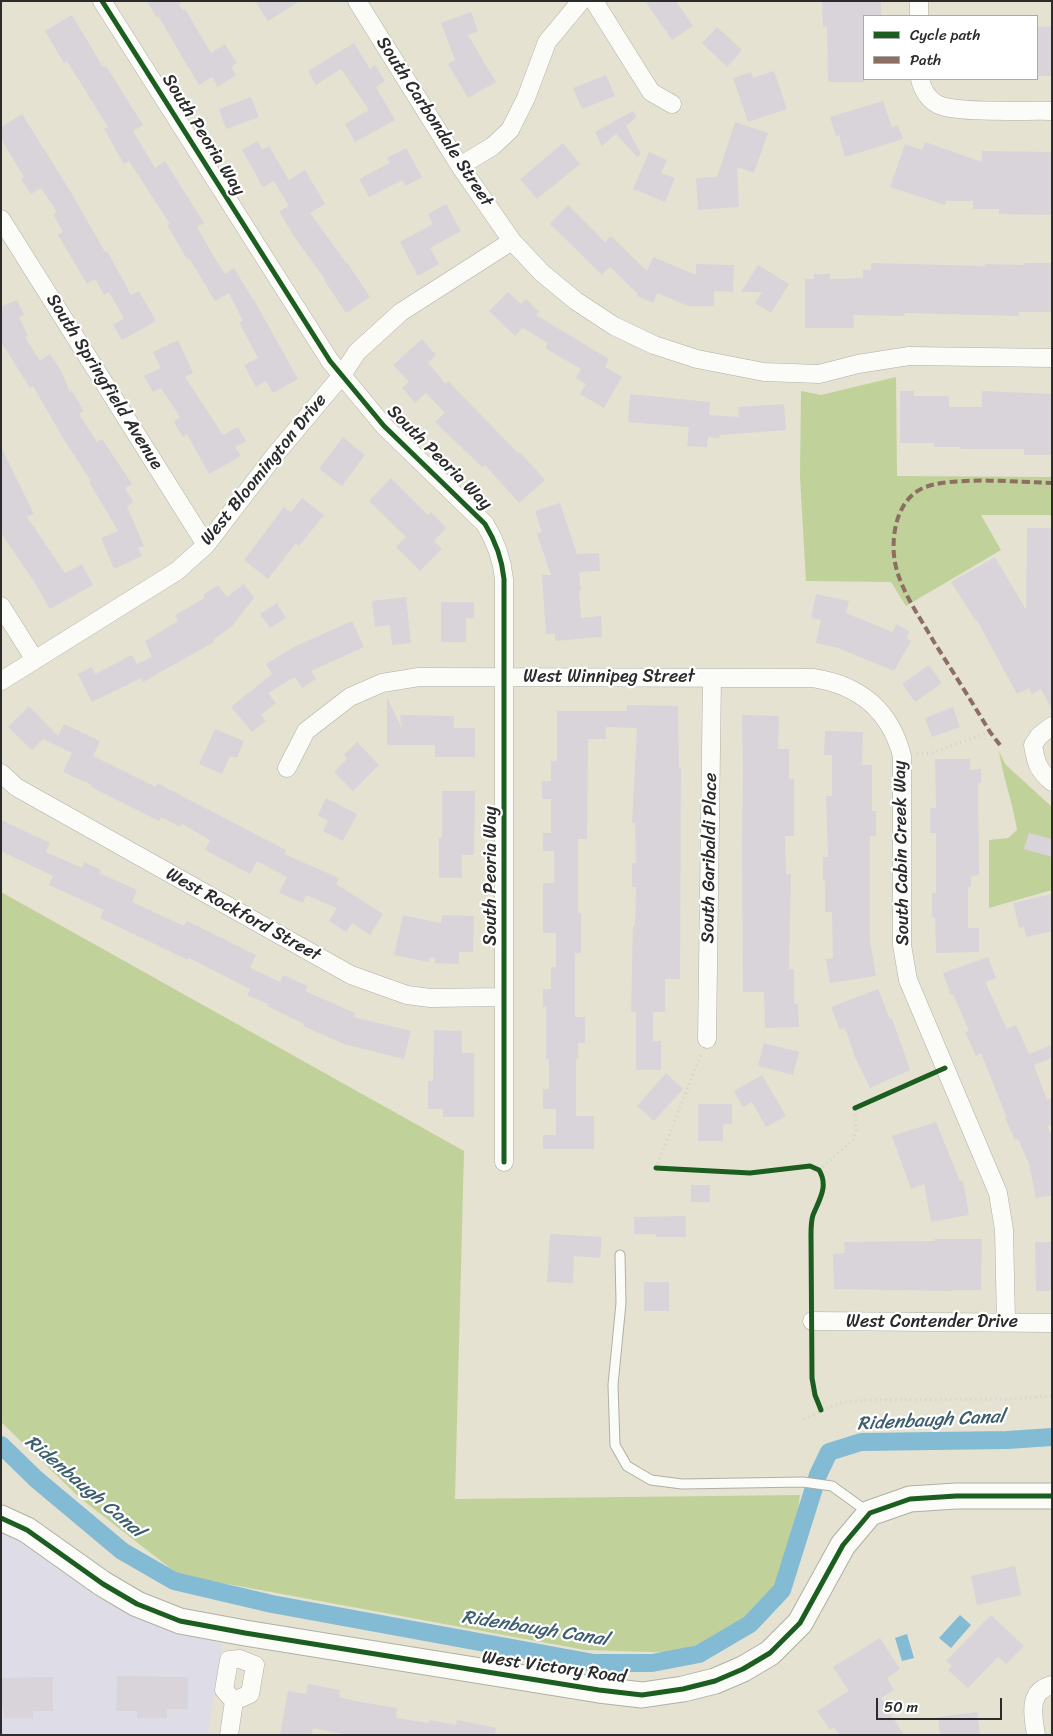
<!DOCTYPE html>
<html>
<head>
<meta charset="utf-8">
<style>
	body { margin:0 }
	#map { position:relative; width:1053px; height:1736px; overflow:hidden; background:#e5e2d2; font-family:Sriracha,sans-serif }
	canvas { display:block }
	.frame { position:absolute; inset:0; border:2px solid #2b2b2b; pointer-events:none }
	.legend { position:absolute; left:863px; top:15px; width:175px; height:65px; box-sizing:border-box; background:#fff; border:1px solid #aaa; margin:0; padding:6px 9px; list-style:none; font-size:15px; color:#2b2b2b }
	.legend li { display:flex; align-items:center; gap:10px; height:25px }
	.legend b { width:25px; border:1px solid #aaa }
	.scale { position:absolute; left:876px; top:1698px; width:126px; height:22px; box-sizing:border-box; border:2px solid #2b2b2b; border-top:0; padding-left:6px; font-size:15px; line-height:18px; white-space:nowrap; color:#2b2b2b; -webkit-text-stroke:4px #fff; paint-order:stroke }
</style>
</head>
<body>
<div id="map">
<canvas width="1053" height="1736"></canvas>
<div class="frame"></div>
<ul class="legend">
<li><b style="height:6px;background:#1b5e20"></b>Cycle path</li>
<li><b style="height:6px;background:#8d6e63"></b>Path</li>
</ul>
<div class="scale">50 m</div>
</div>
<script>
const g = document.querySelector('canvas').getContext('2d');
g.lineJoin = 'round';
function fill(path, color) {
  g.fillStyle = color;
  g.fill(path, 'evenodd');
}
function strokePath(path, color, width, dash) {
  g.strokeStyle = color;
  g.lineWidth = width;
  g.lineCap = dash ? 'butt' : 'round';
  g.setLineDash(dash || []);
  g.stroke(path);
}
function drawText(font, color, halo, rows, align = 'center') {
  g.font = font + ' Sriracha,sans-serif';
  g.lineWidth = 4.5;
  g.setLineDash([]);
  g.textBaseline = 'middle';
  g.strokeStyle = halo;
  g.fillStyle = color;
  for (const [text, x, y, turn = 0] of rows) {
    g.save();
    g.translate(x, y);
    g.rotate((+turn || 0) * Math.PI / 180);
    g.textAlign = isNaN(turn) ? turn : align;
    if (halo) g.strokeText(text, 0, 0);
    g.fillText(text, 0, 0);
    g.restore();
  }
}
fill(new Path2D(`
	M1,1532L11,1535L53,1559L100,1599L162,1629L222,1644L208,1735H1Z`), '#dedce7');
fill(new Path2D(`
	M896,377L897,476L1052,477V515H981L1001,550L906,606L891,582L806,581L800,477L801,391L821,395Z
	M999,751L1005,764L1052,807V890L989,908V840L1008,838L1017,830C1013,803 1003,778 999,751Z
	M1,892L464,1151L455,1499L800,1495L790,1570L757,1615L685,1653L585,1650L179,1575L80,1498L1,1422Z`), '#c0d19a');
fill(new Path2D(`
	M960,1615L971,1625L951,1648L939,1638Z
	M907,1634L914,1658L902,1661L895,1638Z`), '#82bbd3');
strokePath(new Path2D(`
	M1,1445L36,1479L122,1551L174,1581L272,1604L594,1663H652L699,1654L750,1624L782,1590L818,1475L829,1452L861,1442L1007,1440L1052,1437`), '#82bbd3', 18);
fill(new Path2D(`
	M147,1H184L179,4L182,10L185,9L211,53L225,44L237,63L231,67L236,75L218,87L212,77L199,85L158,16L156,17Z
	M255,1H300L268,21Z
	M645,1H676L693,26L672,40Z
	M822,1H881V16H864V82H828L827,27H823Z
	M471,12L478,31L468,35L496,82L468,98L448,64L455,60L441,23Z
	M72,15L103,67L106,66L143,125L133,131L155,168L165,161L204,223L197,227L214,257L225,274L234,268L252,298H253L298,379L273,393L266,381L256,387L244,365L258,358L239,322L243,321L229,293L215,301L189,258L187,259L167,225L170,224L129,161L124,164L104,129L108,127L67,61L64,63L45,31Z
	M1052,26V76H1037V27Z
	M717,27L742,50L727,67L702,43Z
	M354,43L370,69L375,65L385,81L376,87L395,120L355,142L345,124L369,110L341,69L316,85L308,71Z
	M774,71L787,109L748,122L733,78L751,72L753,78Z
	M606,75L615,96L582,109L573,88Z
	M251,97L259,117L226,129L219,109Z
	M883,101L892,127L898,125L903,139L845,157L839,135L836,136L830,117Z
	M633,111L637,117L626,126L641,154L637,157L616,134L602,146L595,132Z
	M22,114L72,194L105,252L107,251L131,295L139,291L156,321L122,340L113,325L124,318L109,292L104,295L95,279L87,284L58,235L63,232L53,214L57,212L41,188L31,194L21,179L24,177L1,139V127Z
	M735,122L768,133L754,173L737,167L739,207L698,210L696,178L717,177Z
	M258,141L262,150L269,146L289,180L305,170L325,204L310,213L347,264H348L370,297L346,313L324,280L325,279L295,238L279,211L289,206L274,181L263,187L242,150Z
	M925,142L982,162V151L1052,152V215L999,214V209H973V201H946L945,205L890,187L905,144L922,150Z
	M563,143L580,164L537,199L520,179Z
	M406,148L422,177L406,186L402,180L369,197L359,179L390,163L387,158Z
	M649,152L667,160L661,173L675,178L665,202L633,189Z
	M446,204L461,231L430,248L439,264L418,276L400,242L433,224L428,214Z
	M568,205L605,242L611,236L647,271L653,257L696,275V264L734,265L733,292L714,291V306H688L657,293L653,303L637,296L638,294L610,267L602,275L550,224Z
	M871,263L985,266V264L1025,265V263H1052V312H1019V316L905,313L904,316L853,315L854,328H805V279H814V274H830V279L863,278V270H871Z
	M758,265L789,284L771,313L755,303L762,292H741Z
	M508,292L521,304L526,299L539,312L536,315L609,359L605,367L622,377L604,408L580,394L586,384L576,378L581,369L545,348L548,343L523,328L515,336L489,311Z
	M17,300L24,315L19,317L28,336L25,337L40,361L50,354L60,369L70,392L72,391L84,411L79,414L97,442L102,439L132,484L125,488L133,502L127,506L144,546L138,548L142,556L114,569L101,538L118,531L89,482L91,481L64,440L33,386L30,388L1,342V307Z
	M422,339L436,355L428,363L446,384L448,381L518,453L520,452L545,480L519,503L485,465L482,467L435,422L445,413L426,393L415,403L402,388L409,382L393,365Z
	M178,340L193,373L185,377L223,435L238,427L246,441L235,447L241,456L209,474L187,434L183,437L174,422L180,417L161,388L153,392L144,376L161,368L153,352Z
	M900,391H914V396H949V407H982V391L1052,394V455H1024V449H961V447H934V443H900Z
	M630,394L710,402L709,415L739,417L738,407L784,404L786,430L720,435L719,438L708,437L707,447L687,446L689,427L628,422Z
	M343,437L365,455L342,486L319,469Z
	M1,447L34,514L27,517L65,573L82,564L93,585L50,609L33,580L1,533Z
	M391,478L428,515L431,512L446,528L434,541L442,549L420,571L396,547L406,537L369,501Z
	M302,498L324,515L299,546L296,543L268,579L244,560L284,507L291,512Z
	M560,503L577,554L599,553L600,571L579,572L581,591H579L581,618L601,616L602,637L555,641V634H546L542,575H551L537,534L542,532L535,511Z
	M1027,528H1052V709L1041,689L1032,694L1029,688L1017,694L977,620L976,621L951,582L995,557L1026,610Z
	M244,584L254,598L232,626L213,640L214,642L143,682L141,678L92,702L78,674L92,667L95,674L132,655L137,664L152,657L145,641L178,621L175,615L205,598L203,595L218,585L227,597Z
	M816,594L849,601L846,613L892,632L897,624L910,632L906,638L911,641L894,671L838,648L816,643L821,620L811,618Z
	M406,597L411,643L392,645L390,625L375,627L372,601Z
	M441,602H474V618H466V642H441Z
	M277,603L286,618L270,628L260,614Z
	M352,621L364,647L311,671L316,679L302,688L295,677L268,693L276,703L261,715L266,721L252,732L231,707L272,674L266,664L294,647Z
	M929,665L942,683L915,702L902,684Z
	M387,697L402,729L400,715L454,716V728H475V757H435V745H387Z
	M627,705L678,706L679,768H681L680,979H665V1012H653V1041H661V1070H636V1012H631L633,926H635L636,887H632V863H636L635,823H632L637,728L606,727V739H588L587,839H578V913H581V953H575V1017H585V1043H578V1059H576V1116H594V1149H543V1135H556V1109H543V1089H549V1059H546V1007H543V989H551V967H556V933H543V883H554V851H543V833H551V799H542V781H551V761H557V711H627Z
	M29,706L58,736L64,724L100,741L93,756L156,787L157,783L286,850L284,854L339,878L336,884L383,914L370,935L352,923L346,932L329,921L337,908L306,895L303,903L279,893L287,877L257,861L250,874L205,850L210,840L182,824L180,827L161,817L159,821L91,787L92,785L63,772L72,753L43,739L32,750L8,727Z
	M953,707L960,727L932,737L925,718Z
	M742,715L779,716L778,749H789V779H794V836H785L786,874H791L789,969H794V1004H798L799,1027L765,1028L764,992H743L742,845L743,772Z
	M215,729L244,741L237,758L230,756L222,774L199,764Z
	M825,731L863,732L862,765H872V811H876V836H870V941L876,976L830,983L826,959L833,958L832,912H825V881H823V857H828L826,796H832V755H824Z
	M357,742L379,765L353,791L334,772L347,759L344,755Z
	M935,759H970V770L981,769V783H978L979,875L971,876V887H968V928H979V952L936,953L935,917H932V893H936V833H930V808H936Z
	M442,791H475L474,855H462V878H439V838H442Z
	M326,798L357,814L343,841L323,831L328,821L318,815Z
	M1,820L50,843L46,852L82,868L84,862L101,870L99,873L137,890L132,902L184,926L187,921L256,955L250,968L280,982L283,975L308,986L305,991L355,1013L353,1017L411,1031L404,1059L344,1044L303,1026L304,1024L267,1006L268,1004L247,995L250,989L189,958L188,960L100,918L104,910L49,885L53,876L1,851Z
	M1029,833L1052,839V857L1024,849Z
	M1052,894V931L1026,937L1024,927L1019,928L1013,903Z
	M403,915L441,923L442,915L474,916L473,952H459V964L435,963V958L430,957L429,962L394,955Z
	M988,957L996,978L985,982L1007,1029L1016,1025L1029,1054L1052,1045V1058L1034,1065L1047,1100L1052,1098V1124L1047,1126L1052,1136V1195L1036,1198L1029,1164L1018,1139L1015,1140L1005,1118H1007L981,1053L976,1056L965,1032L969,1031L953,994L951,995L943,973Z
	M878,989L890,1019L892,1018L910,1070L870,1088L855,1057L845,1028L840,1030L831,1007Z
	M434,1030L462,1031V1053H474V1117H443V1109H428V1081H433Z
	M764,1043L799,1052L793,1075L758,1066Z
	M666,1073L683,1089L654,1121L637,1106Z
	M762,1075L786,1116L766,1127L752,1102L743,1107L734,1091Z
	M698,1104H732V1124H723V1141H698Z
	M936,1122L960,1181H963L969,1215L931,1222L924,1184L911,1189L892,1136Z
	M691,1185H710V1202H691Z
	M686,1216V1237H656V1234H634V1217Z
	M550,1234L602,1237L600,1258L574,1256L573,1283L547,1282Z
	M934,1239H982L981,1290H952V1291L834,1289L833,1254L845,1253L844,1242L935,1241Z
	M1035,1242H1052V1291H1036Z
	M644,1282H669V1311H644Z
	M1015,1566L1021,1595L977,1605L971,1576Z
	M991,1615L1024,1646L1006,1664L998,1657L968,1688L948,1670L952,1666L946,1661Z
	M880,1638L900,1669L887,1678L894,1690L881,1698L904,1735H839L834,1727L830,1730L817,1711L849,1691L833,1667Z
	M117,1676L188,1677V1709H167V1718H137V1711H116Z
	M53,1677V1711H33V1718H4L3,1707H1V1678Z
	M308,1684L340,1690L339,1697L355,1701L397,1708L396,1718L429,1723L430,1720L456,1725L457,1720L496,1728L495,1735H348L313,1728L311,1735H280L288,1691L306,1694Z
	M977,1712L980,1735H940L938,1717Z`), '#d9d4d9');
const service = new Path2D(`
	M620,1255L621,1303L613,1385L615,1445L627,1466L651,1480L682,1484L803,1482L832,1486L868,1512`);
const minor = new Path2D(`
	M102,1L330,361L384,426L485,524C496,542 502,558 504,579V1162
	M357,1L460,166L512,241L542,273L576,301L614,326L654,345L697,359L764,372L819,374L858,364L909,356L1052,358
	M594,1L651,92L672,104
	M919,16V1
	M920,79C922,89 928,99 937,104C954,114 1028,110 1052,111
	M460,166L493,146L510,130L526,98L547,42L581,1
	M1,219L206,545
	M1,606L35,660
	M1,681L177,571L206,545L275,455L342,375L357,352L401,312L512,241
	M1052,726L1039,736L1033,745C1036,763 1038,770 1052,782
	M287,768L306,731L350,697L382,683L419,677L813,678C859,685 890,710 902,756V945L908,980L998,1193L1004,1230L1006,1322
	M1,773L16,787L351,975L407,995L430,998L504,997
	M707,1039L712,678
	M812,1321L1052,1323
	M240,1659L255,1665L250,1694L234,1701L224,1690L229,1660Z
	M229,1735L234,1701
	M1036,1735C1033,1716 1027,1691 1052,1685`);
const secondary = new Path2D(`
	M1,1518L27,1530L103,1584L137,1604L180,1621L245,1633L599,1690L642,1695L683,1689L715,1681L743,1669L770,1653L800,1623L843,1545L870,1513L910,1499L956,1496H1052`);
strokePath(service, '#b1afa5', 11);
strokePath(minor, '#b1afa5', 19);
strokePath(secondary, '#b1afa5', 27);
strokePath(new Path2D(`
	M917,754L931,753L990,732
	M656,1168L701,1054
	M819,1170L853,1140L856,1130L855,1108
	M804,1419L839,1403L866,1400L1010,1399L1052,1396`), '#d2d1cd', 3, [1, 4]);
strokePath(service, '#fbfbf8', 9);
strokePath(minor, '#fbfbf8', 18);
strokePath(secondary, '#fbfbf8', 25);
strokePath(new Path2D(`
	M1000,745L990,732C972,702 953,672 934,642C921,619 905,597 897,571C889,544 894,501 923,488C950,476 1021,482 1052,483`), '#8d6e63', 4, [8, 4]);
strokePath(new Path2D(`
	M102,1L330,361L384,426L485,524C496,542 502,558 504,579V1162
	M855,1108L945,1068
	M656,1168L750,1173L810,1166L819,1170C829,1186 819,1200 813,1215C811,1221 811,1228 811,1235L812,1378L815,1395L821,1410
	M1,1518L27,1530L103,1584L137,1604L180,1621L245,1633L599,1690L642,1695L683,1689L715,1681L743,1669L770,1653L800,1623L843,1545L870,1513L910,1499L956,1496H1052`), '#1b5e20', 5);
drawText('18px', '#2b2b2b', '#fff', [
	["South Carbondale Street",434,122,57],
	["South Peoria Way",203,135,58],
	["South Springfield Avenue",104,382,58],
	["South Peoria Way",439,458,45],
	["West Bloomington Drive",264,470,-51],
	["West Winnipeg Street",609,677],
	["South Cabin Creek Way",902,853,-91],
	["South Garibaldi Place",710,858,-89],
	["South Peoria Way",491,876,-90],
	["West Rockford Street",243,915,29],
	["West Contender Drive",932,1322],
	["West Victory Road",554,1668,8]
]);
drawText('italic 19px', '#3d5e6e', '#fff', [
	["Ridenbaugh Canal",931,1421,-3],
	["Ridenbaugh Canal",84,1487,40],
	["Ridenbaugh Canal",535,1629,9]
]);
</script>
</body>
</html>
